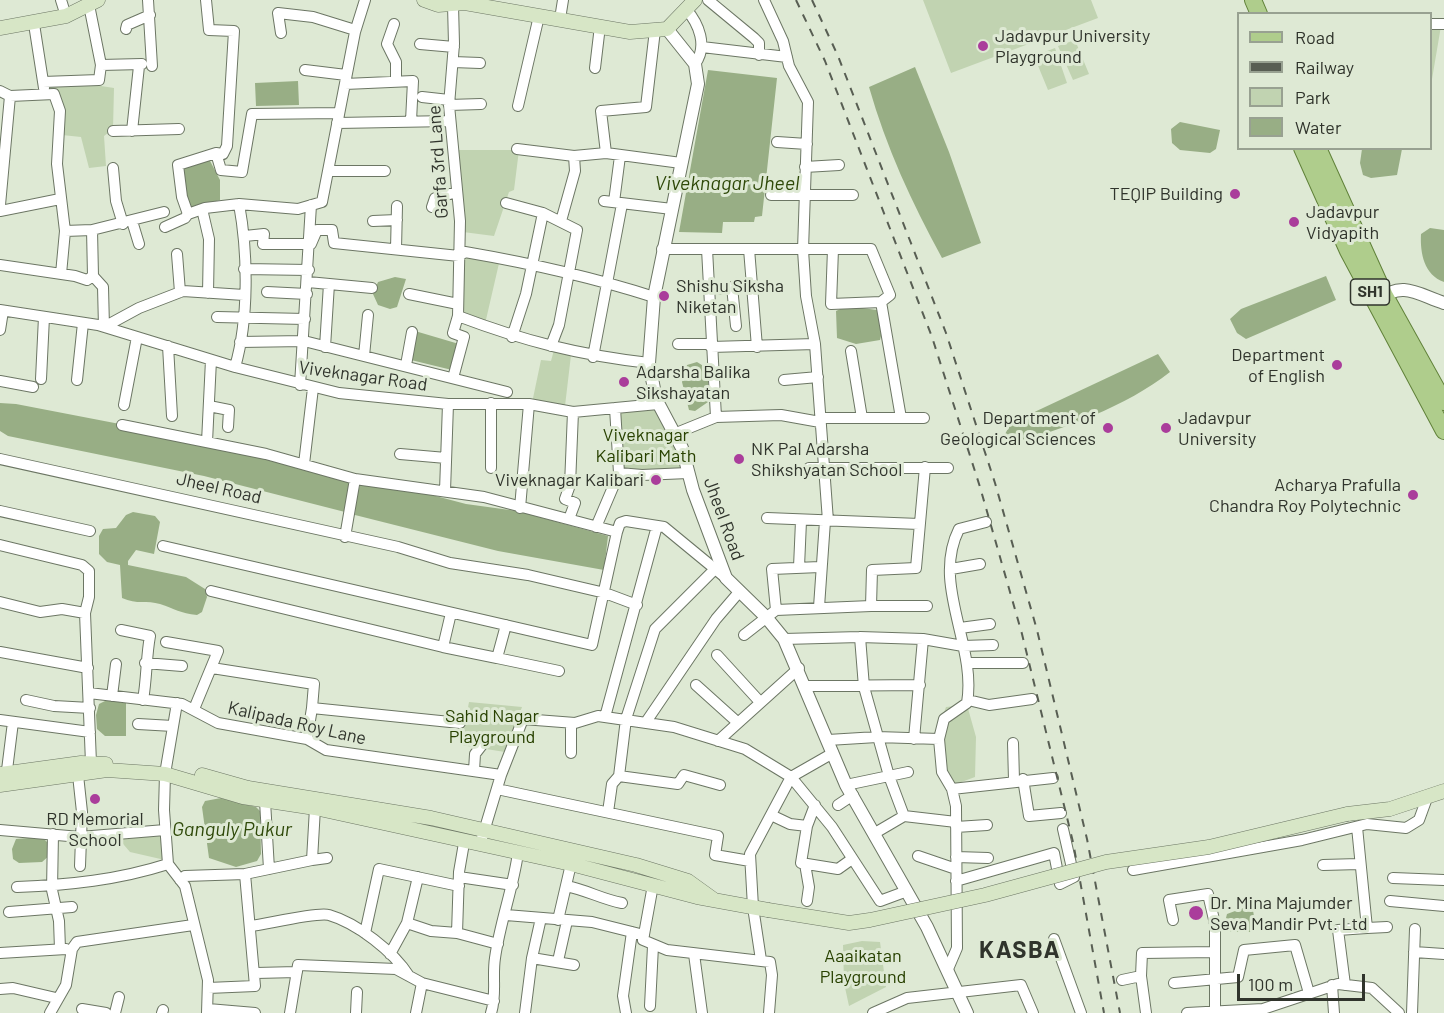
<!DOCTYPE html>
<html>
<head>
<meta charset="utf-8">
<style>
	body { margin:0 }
	#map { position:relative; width:1444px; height:1013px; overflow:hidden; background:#dee9d4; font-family:Barlow,sans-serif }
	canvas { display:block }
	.legend { position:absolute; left:1237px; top:12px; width:195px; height:138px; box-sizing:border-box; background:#dee9d4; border:2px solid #98a191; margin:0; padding:8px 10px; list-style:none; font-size:18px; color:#30342c }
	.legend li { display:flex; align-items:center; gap:12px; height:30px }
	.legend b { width:30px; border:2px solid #98a191 }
	.scale { position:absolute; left:1237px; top:974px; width:128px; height:27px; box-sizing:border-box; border:3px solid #30342c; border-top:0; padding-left:8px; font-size:18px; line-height:21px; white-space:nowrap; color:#30342c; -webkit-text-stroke:4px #dee9d4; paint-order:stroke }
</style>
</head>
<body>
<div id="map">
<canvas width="1444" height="1013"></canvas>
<ul class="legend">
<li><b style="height:8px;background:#afcd8c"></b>Road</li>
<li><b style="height:8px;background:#585e53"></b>Railway</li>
<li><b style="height:16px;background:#c1d3b1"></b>Park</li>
<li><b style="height:16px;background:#98ae85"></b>Water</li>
</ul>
<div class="scale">100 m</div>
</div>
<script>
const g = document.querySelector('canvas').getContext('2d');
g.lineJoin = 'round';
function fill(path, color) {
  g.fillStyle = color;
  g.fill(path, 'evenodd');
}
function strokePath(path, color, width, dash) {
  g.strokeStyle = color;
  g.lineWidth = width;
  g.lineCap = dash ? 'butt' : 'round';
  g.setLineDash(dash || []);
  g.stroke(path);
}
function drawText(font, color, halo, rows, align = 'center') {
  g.font = font + ' Barlow,sans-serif';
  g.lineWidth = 6;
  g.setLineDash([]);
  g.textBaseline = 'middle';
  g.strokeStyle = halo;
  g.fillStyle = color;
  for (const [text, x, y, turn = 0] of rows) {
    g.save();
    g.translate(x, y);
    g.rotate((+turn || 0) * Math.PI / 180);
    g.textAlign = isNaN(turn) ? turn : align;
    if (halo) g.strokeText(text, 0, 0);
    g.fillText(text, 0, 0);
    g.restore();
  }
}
fill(new Path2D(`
	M923,0H1091L1098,18L951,73Z
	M1431,26H1441L1431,85Z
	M1075,40L1089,74L1073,80L1058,46Z
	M1055,48L1067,83L1048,90L1034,56Z
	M97,82L101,86L114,88L113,129L104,136L106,166L89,168L81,137L62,135V111L47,93L46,85Z
	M455,150H519L514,190L509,192L494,236L463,232Z
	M465,254L500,259L485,324L460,315L461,259Z
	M554,350L571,355L565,406L532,403L541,360L551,361Z
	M657,408L679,447L686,471L616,470L617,409Z
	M469,702L522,707L505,752L461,745Z
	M967,705L976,737L975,777L956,784L944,771L940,723L946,707Z
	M166,836L165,860L130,852L118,838Z
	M862,941L880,942L886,987L849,1006L844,983L843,945Z`), '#c1d3b1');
fill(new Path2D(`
	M915,67L949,152L981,243L942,258C912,203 886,147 869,87Z
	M708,70L777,78L762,216L755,217L754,222H723L722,233L679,232Z
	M298,81L299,105L256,106L255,83Z
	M1180,122L1220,130L1216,149L1210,153L1180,150L1172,143L1171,129Z
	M1362,149H1402L1397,175L1371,178L1363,175L1360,163Z
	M209,159L220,180V200L193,208L189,206L182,164Z
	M1430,228L1444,230V282C1424,275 1420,253 1421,234Z
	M1326,276L1336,300L1246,339L1237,333L1230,319L1241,309Z
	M395,277L406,279L397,307L390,309L378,305L373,294L378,282Z
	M847,306L877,310L882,332L880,340L856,344L837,338L836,311Z
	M415,331L459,344L452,370L411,360Z
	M1158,354L1170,372C1127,406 1062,430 1009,444L1004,436L1011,423Z
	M697,362L705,367L708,379V402L695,411L689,410L682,382L687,365Z
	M0,403L16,404L182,436L349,482L345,512L204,476L8,436L0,431Z
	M361,482L390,484L466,504L517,511L608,536L604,570L498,551L355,515L356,499Z
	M133,512L155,516L160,522L154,554L136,550L128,561V565L186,577L205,589L207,597L202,612L197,615C180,613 175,609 160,604C147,600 137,605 122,598L120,565L107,562L99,554V536L103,529L116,528L126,515Z
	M107,700L126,703V736H105L97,729L96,715L99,704Z
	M221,798L256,807L260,811L261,854L257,861L236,867L209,858L202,807L205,801Z
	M42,837L50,845V855L42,862L19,863L13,859L12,849L16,839Z
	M1246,907L1253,910L1256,930L1252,932H1231L1225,922L1227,914Z`), '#98ae85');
const minor = new Path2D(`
	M61,0L66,16
	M148,0L152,66
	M206,0L209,30L234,31L227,146L223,154L216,153
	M708,0L754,38L759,43V55
	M764,0L783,41L789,66L808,102L803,250L806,296L815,344L828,521
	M453,5L454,44L449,105L460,221L458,316L453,333L464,337L453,378
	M686,9C699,24 708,46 695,64
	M560,19L563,0
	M34,24L44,88
	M394,24L387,44L396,62V80
	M1430,24H1444
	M126,29L127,25L150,15
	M281,33L278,13L313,17L355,30
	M420,44L454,47
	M702,47L787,57
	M453,62L480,63
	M101,65L142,64
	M595,68L600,26
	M305,70L346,75
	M43,82L99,80L101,65L89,5
	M345,84L413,81L411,121
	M0,91L10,96L54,94L60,111L57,164L65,231L61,274
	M422,97L449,100
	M449,105L481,104
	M518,106L539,16
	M339,113L252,114L242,172L221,170L216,153L178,165L182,197L188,214L205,208L239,204L298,209L322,202L355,32L365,0
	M337,123L450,121
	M113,131L179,129
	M132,131L139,66
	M777,142L807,144
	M517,149L574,156L606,153L681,163
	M606,153L601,111L646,107L655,30
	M805,167L839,165
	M113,168L116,201L123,224
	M328,171H385
	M771,195H853
	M604,201L672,209
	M614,202L620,156
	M506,203L543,213L577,230L559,325L551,346
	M0,205L10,96
	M432,207L435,198L457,192
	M202,209L209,239L208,293
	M0,211L60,199
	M132,221L139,244
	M373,221L397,220
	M561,221L575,171L574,156
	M165,227L185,218L188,214
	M92,230L93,276L103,287L104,327L139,308L183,291L244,295
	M65,231L92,230L164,212
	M245,236L264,234L263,244H311L317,230H332L334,243L459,256L465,252C529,263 592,277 654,297
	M396,249L397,206
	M662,249H871L890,295L881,302L901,418
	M707,249L716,417
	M749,249L757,347
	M833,249L831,304L881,302
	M177,254L180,292
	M0,265L75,276L87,280L93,276
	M244,269L309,270
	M308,282L372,288
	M732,287L736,326
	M710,289L752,286
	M267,292L307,294
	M409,294L458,304
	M0,310L98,325L235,367L339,393L448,404H529L573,412L658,404
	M458,316C524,341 579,355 649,363
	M217,317L305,319
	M0,330L3,311
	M512,337L526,294L543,213
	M240,342L304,341L507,392
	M678,344H711
	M168,346L172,416
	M325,347L329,284
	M711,347L815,344
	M851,351L862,418
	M364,356L368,315
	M593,357L622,204
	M406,365L412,332
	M235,367C249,319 248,253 239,204
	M41,379L44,317
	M77,380L83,323
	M784,380L818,377
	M0,381L33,387
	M300,385L311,205
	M491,403V468
	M124,405L137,337
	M209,406L229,410L228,427
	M820,418H924
	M122,425L266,454L355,479L484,497L617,532L620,523L626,521L664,527L726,578
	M674,434L716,417L781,415L820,422
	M207,442L211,360
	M400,454L446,458
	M0,459L398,547L450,563L528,575L605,593L637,605
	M304,464L313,388
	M809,468H948
	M619,473L642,475L688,473
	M445,491L448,404
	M520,508L529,404
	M0,511L90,531
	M767,518L919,524
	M569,519L575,503L565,499L570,485L573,412
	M596,527L619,473L615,408
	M345,537L355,479
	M0,545L82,565L89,571V597L85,613L91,763
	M163,546L592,645L617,532
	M799,567L801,521
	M951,569L980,564
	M211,591L443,647L451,613
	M0,602L40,612L62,609L85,613
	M871,606L872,570L916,568L925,467
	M819,607L825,521
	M776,610L772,569L820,567
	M506,625L497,658L559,671
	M960,628L990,624
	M121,630L150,636C146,658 147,677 143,700
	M744,635L776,610L871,606H927
	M860,637L864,687L889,776L904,816
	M784,639L860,637L923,639L963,646L993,645
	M166,642L218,651L194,709
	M443,647L497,658
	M0,652L88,668
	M717,655L760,702
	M145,663L182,666
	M968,663H1023
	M212,668L314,684L312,708L460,723
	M696,685L736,721
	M807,686L920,685
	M89,693L182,704L218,723L307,739L326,750L501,775
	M112,696L116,664
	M26,700L54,706L90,708
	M968,700L989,705L1032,699
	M177,703L165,774L164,810L168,864L185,886L208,980L207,1013
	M605,717L657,526
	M0,720L90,732
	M646,722L716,619L740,591
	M571,723V753
	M138,724L173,726
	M307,739L312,708
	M914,739L923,639
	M828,740L877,737L939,739
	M718,741L799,668
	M1013,743L1014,780
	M474,771L475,754L482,745
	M78,775L82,812L80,866
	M619,776L678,784L684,775L720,785
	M6,778L13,722
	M1023,779L1029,816L1061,813
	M846,785L908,772
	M497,789L718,836L715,855L750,861
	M952,789L1053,778
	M265,801L269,869
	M815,805L807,826L801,863L838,869L852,859
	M838,805L853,795
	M608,812L612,784L619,776L626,719L655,629L715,569
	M771,815L790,824L807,826
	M956,827L987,825
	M0,830L80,837L165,830
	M875,833L904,816L956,822
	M53,834L52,890L59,921L60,949
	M482,838L501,775L523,719L575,723L598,716L674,727L745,749L791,777L833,753
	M918,856L956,869
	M956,857L988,858
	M312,860L327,858
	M805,864L809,887L807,901
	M1323,865L1359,864
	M1133,870L1302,840L1367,824L1406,828L1419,820L1427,798
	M459,877L513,885
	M1393,878L1444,880
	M180,880L185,876L245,874L312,860L315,808
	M956,881L1054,853L1060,884L1074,877L1063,829
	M653,885L643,940L667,950L770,962L772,975L769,1013
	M566,886C587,890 601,899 622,903
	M17,887C69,885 118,880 168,864
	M1390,901L1444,906
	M9,912L72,907
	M506,915L592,922L644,935
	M558,920L571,864
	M1173,920L1169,900L1208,894L1215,924V1011
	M407,923L431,931L457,933L498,944
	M251,926C267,924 317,912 329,915C357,923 394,952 409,976
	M1367,928L1387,927
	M365,933L379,869L459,886
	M457,933L459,872L464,843
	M1054,939L1081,1013
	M1414,952L1444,954
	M0,953L66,949
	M390,954L407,923L418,877
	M694,954L702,1013
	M532,958L574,965
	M761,960L753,907L750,854L791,777L832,827L880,901L907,891
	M558,961L567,921
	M948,969L957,948L956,806L952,789L942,772L939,739L944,719L967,703C977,645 931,585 959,529L986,522
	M256,973L297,972
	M1122,980L1141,976
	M1174,983L1238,977L1244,950L1295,945L1309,993
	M1332,985L1334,1013
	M1345,985L1338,930L1367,928L1357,827
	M208,988L255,986L245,874
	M0,989L13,988L56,998
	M650,1006L653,946
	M82,1009L106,1013
	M208,1009L255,1013
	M50,1013L66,985L72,949L77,942L193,925
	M115,1013L119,997
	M162,1013L163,1010
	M290,1013L298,965L396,969L422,983L494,1001
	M356,1013L357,992
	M416,1013L422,983
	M491,1013C497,995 492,977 495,958C500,922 513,889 518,853
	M525,1013L532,958L541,918
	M626,1013L623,996L632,932
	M873,1013L907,998L1021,985L1033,1013
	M1146,1013L1141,976L1142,953L1215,952
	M1187,1013L1263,1009L1338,984L1372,988L1399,1013
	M1412,1013L1415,929`);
const tertiary = new Path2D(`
	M667,29L695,64L698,84L654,297L649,363L656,399L682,448L693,490L726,578L766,617L784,639L846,785L927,927L967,1013
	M1379,300C1402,280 1419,295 1444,303`);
const secondary = new Path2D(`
	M424,0L438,5L465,3L630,32L667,29L695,0
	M0,28L66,16L98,0
	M0,774L81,763L106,764
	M202,775L248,788L431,818L636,865L688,881L713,899
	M0,785L107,770L165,774L243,797L315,808L571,864L697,897L768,910
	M1347,814L1390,809L1444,791`);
const primary = new Path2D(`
	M1253,0L1259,14
	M1302,148L1348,251L1444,431
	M1318,148L1385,296L1444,402`);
strokePath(minor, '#6c7664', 12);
strokePath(tertiary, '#6c7664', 14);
strokePath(secondary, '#6c7664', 15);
strokePath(primary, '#608139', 18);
strokePath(minor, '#fff', 10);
strokePath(tertiary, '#fff', 12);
strokePath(secondary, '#d7e6c6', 14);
strokePath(primary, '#afcd8c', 16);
strokePath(new Path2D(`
	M796,0L825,61L932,337L980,487L1022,634L1073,842L1104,1013
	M812,0L838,56L946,333L995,483L1037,630L1087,839L1120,1013`), '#585e53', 2, [8, 8]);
const secondaryBridge = new Path2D(`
	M768,910L849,923L870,920L985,895L1106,862L1209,847L1347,814`);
strokePath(secondaryBridge, '#6c7664', 15, []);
strokePath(secondaryBridge, '#d7e6c6', 14);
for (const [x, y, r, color] of [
	[983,46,6,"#aa3d9b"],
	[1235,194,6,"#aa3d9b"],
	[1294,222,6,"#aa3d9b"],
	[664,296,6,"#aa3d9b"],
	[1337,365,6,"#aa3d9b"],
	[624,382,6,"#aa3d9b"],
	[1108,428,6,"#aa3d9b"],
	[1166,428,6,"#aa3d9b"],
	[739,459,6,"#aa3d9b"],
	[656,480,6,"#aa3d9b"],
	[1413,495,6,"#aa3d9b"],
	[95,799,6,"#aa3d9b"],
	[1196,913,8,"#aa3d9b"]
]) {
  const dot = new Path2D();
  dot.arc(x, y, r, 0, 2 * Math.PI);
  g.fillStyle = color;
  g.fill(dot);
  strokePath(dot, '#dee9d4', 2);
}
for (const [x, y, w] of [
	[1370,292,39]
]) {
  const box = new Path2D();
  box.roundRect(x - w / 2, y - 13, w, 26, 4.5);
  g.fillStyle = '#dee9d4';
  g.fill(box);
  strokePath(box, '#30342c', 1.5);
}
drawText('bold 16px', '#30342c', null, [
	["SH1",1370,292]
]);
drawText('18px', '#30342c', '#dee9d4', [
	["Jadavpur University",995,36],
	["Playground",995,57],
	["TEQIP Building",1223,194,"right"],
	["Jadavpur",1306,212],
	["Vidyapith",1306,233],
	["Shishu Siksha",676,286],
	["Niketan",676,307],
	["Department",1325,355,"right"],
	["of English",1325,376,"right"],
	["Adarsha Balika",636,372],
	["Sikshayatan",636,393],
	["Department of",1096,418,"right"],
	["Geological Sciences",1096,439,"right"],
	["Jadavpur",1178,418],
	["University",1178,439],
	["NK Pal Adarsha",751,449],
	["Shikshyatan School",751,470],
	["Viveknagar Kalibari",644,480,"right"],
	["Acharya Prafulla",1401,485,"right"],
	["Chandra Roy Polytechnic",1401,506,"right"],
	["RD Memorial",95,819,"center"],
	["School",95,840,"center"],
	["Dr. Mina Majumder",1210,903],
	["Seva Mandir Pvt. Ltd",1210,924]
], 'left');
drawText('18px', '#30342c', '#dee9d4', [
	["Garfa 3rd Lane",438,162,-94],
	["Viveknagar Road",363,376,8],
	["Jheel Road",219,488,13],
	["Jheel Road",724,519,70],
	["Kalipada Roy Lane",297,723,13]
]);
drawText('18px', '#284100', '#dee9d4', [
	["Viveknagar",646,435],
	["Kalibari Math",646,456],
	["Sahid Nagar",492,716],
	["Playground",492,737],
	["Aaaikatan",863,956],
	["Playground",863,977]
]);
drawText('italic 20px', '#2f4909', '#dee9d4', [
	["Viveknagar Jheel",727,183],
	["Ganguly Pukur",232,829]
]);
g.letterSpacing = '1.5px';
drawText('bold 24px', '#30342c', '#dee9d4', [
	["KASBA",1020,950]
]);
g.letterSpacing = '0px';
</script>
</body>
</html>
